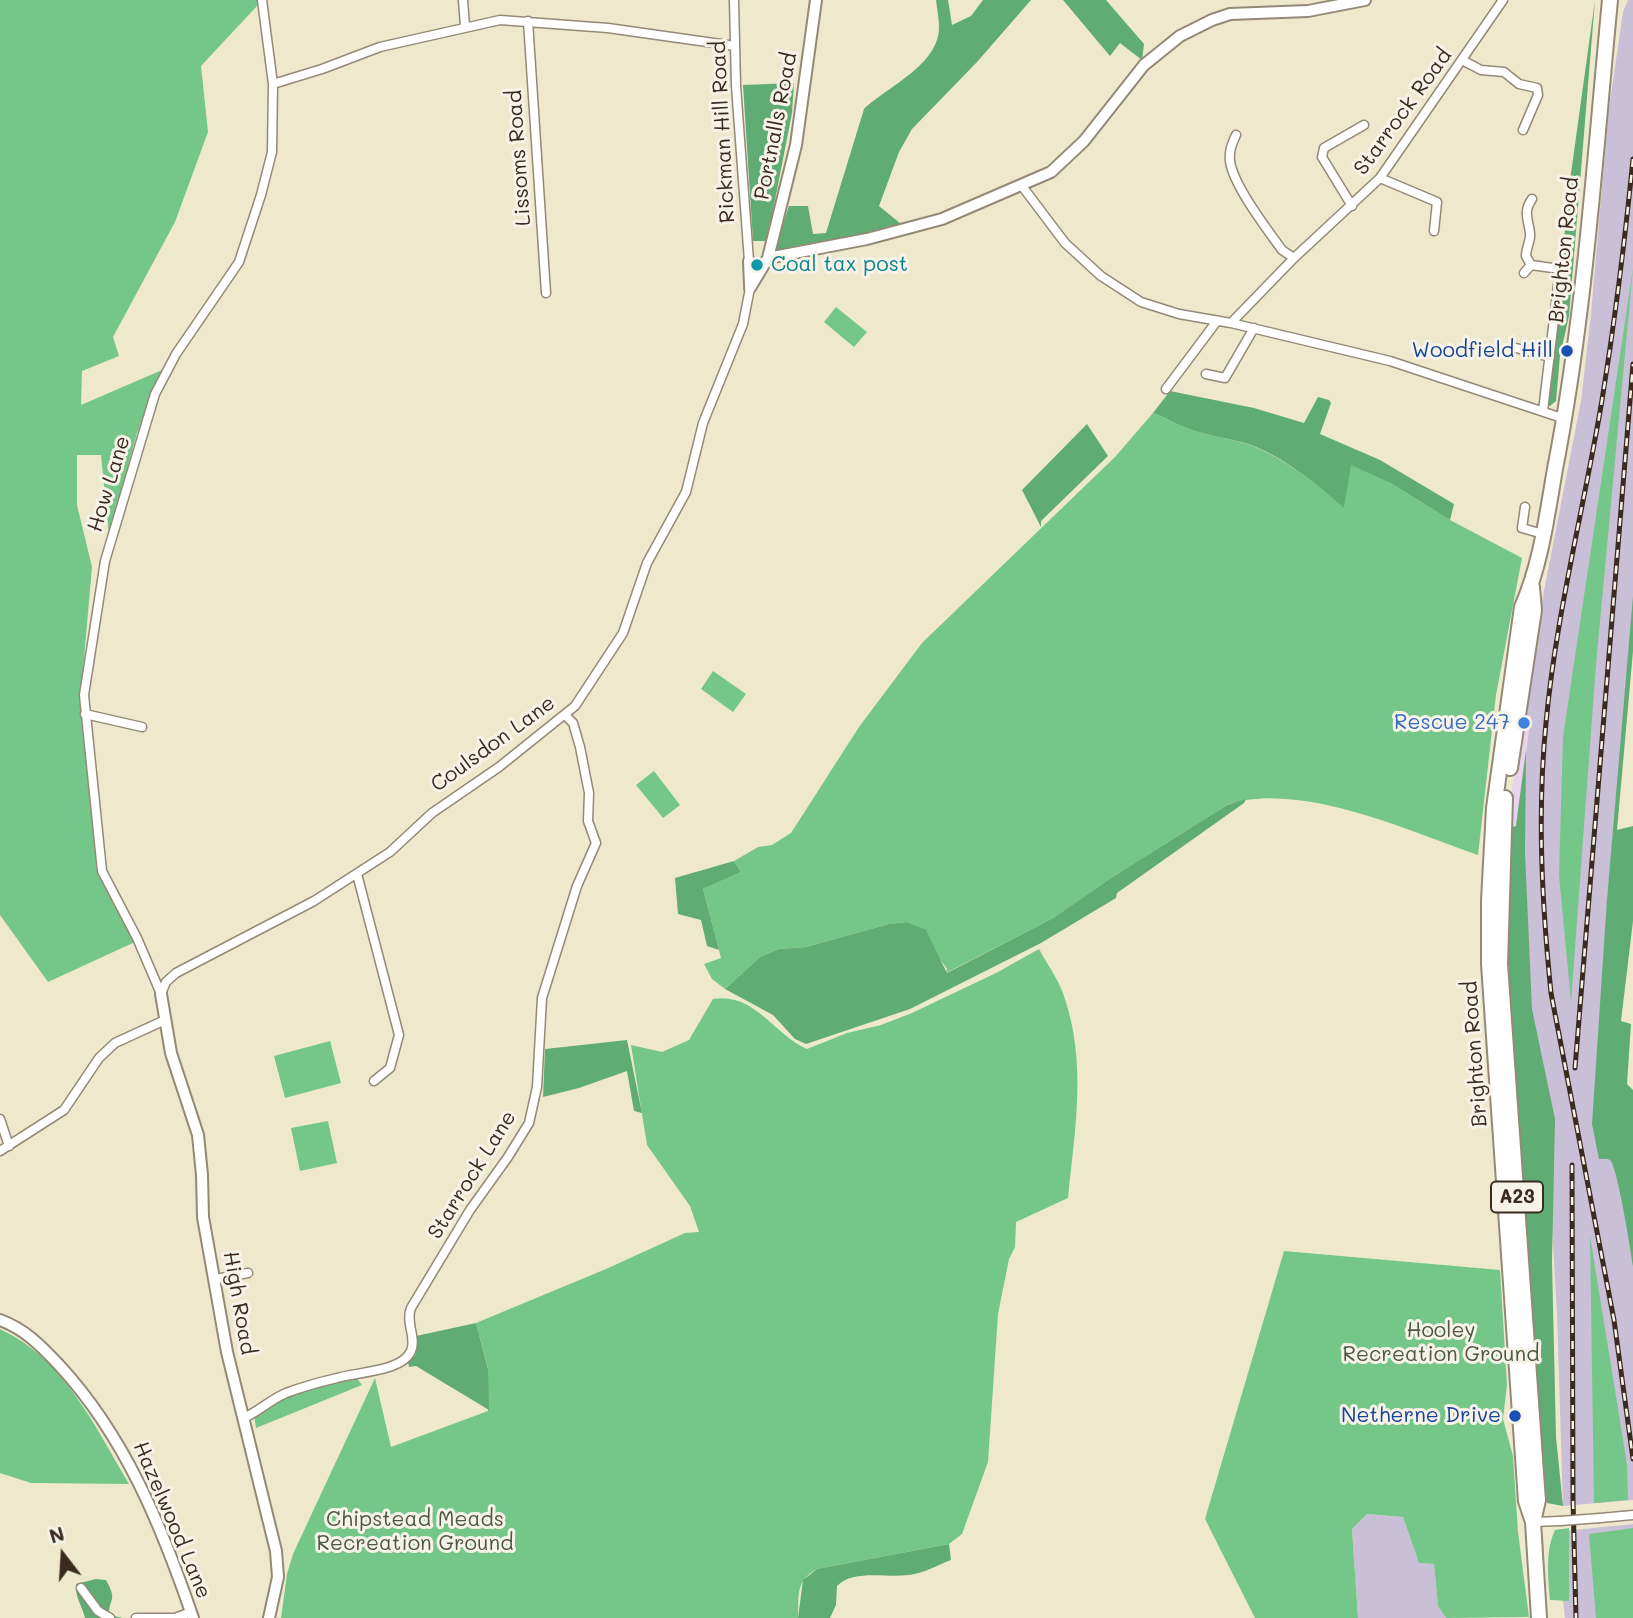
<!DOCTYPE html>
<html>
<head>
<meta charset="utf-8">
<style>
	body { margin:0 }
	#map { position:relative; width:1633px; height:1618px; overflow:hidden; background:#eee8cd; font-family:Mali,sans-serif }
	canvas { display:block }
	.north { position:absolute; left:28px; top:1520px; width:70px; height:70px; -webkit-text-stroke:5px #f7f3e8; paint-order:stroke; rotate:343deg; font-size:19px; font-weight:700; line-height:28px; text-align:center; color:#3b2a1e }
	.north::after { content:''; display:block; margin:auto; width:24px; height:32px; background:#3b2a1e; clip-path:polygon(50% 0,100% 100%,50% 72%,0 100%) }
</style>
</head>
<body>
<div id="map">
<canvas width="1633" height="1618"></canvas>
<div class="north">N</div>
</div>
<script>
const g = document.querySelector('canvas').getContext('2d');
g.lineJoin = 'round';
function fill(path, color) {
  g.fillStyle = color;
  g.fill(path, 'evenodd');
}
function strokePath(path, color, width, dash) {
  g.strokeStyle = color;
  g.lineWidth = width;
  g.lineCap = dash ? 'butt' : 'round';
  g.setLineDash(dash || []);
  g.stroke(path);
}
function drawText(font, color, halo, rows, align = 'center') {
  g.font = font + ' Mali,sans-serif';
  g.lineWidth = 6;
  g.setLineDash([]);
  g.textBaseline = 'middle';
  g.strokeStyle = halo;
  g.fillStyle = color;
  for (const [text, x, y, turn = 0] of rows) {
    g.save();
    g.translate(x, y);
    g.rotate((+turn || 0) * Math.PI / 180);
    g.textAlign = isNaN(turn) ? turn : align;
    if (halo) g.strokeText(text, 0, 0);
    g.fillText(text, 0, 0);
    g.restore();
  }
}
fill(new Path2D(`
	M1520,714L1531,715L1516,826L1508,828Z`), '#e9d2ee');
fill(new Path2D(`
	M1628,0H1633V626L1607,899L1633,1167V1500L1563,1506L1557,1315L1546,1120L1525,1006L1516,826L1531,716L1520,714L1581,401L1591,314L1609,108L1623,12Z
	M1367,1514L1403,1517L1419,1563L1434,1564L1438,1606L1446,1618H1358L1352,1529Z
	M1633,1524V1618H1565L1563,1601L1564,1531Z`), '#c9bfd7');
fill(new Path2D(`
	M0,0H259L257,6L201,66L208,132L175,222L113,337L119,356L82,371L81,405L169,367L137,433L109,535L101,455H77V505L92,567L81,693L82,728L101,872L135,942L48,982L0,915Z
	M1633,268L1596,664L1571,1002L1559,875L1563,737Z
	M836,307L867,332L854,347L824,322Z
	M1153,413C1167,418 1178,426 1192,430C1209,436 1227,438 1244,443C1279,454 1317,484 1344,507L1350,464L1392,484L1450,520L1522,558L1496,695L1478,855C1409,831 1298,780 1227,805L1114,876L1053,918L946,973L947,969L935,952L926,931L907,922L889,924L806,947L779,949L760,957L725,989L712,979L704,964L721,958L703,889L741,872L734,861L758,847L772,845L791,833L859,727L922,643L1115,457Z
	M713,671L746,694L733,712L701,689Z
	M654,771L680,805L663,818L636,785Z
	M1039,949C1047,964 1059,980 1064,996C1087,1063 1075,1129 1068,1198L1016,1222L1015,1247L1009,1259L998,1314L988,1462L962,1534L949,1544L817,1569C795,1581 799,1595 798,1618H281L287,1574L293,1554L375,1378L391,1447L488,1411V1368L476,1323L606,1269L685,1233L699,1232L690,1206L647,1145L631,1045L662,1052L689,1040L713,999C755,992 774,1035 807,1049L847,1033L881,1025L912,1013L996,973Z
	M330,1041L341,1083L285,1098L274,1056Z
	M328,1121L337,1163L300,1171L291,1128Z
	M1590,1236L1627,1464L1628,1500L1594,1503Z
	M1284,1251L1500,1270L1507,1385L1503,1419L1513,1456L1518,1532L1529,1617L1446,1618L1438,1606L1434,1564L1419,1563L1403,1517L1367,1514L1352,1529L1358,1618H1255L1205,1519Z
	M0,1329C63,1358 95,1426 129,1484L31,1483L0,1473Z
	M356,1377L362,1385L256,1428L254,1415C285,1393 320,1385 356,1377Z
	M1569,1528V1601L1550,1600C1548,1578 1545,1551 1555,1530Z
	M1633,1528V1618H1596L1589,1534Z`), '#75c789');
fill(new Path2D(`
	M936,0H948L952,25L971,16L983,0H1031L977,62L912,129L899,152L879,206L901,224L865,235L774,252L789,206H808L813,234L826,233L864,109C888,86 939,65 939,27C939,18 937,9 936,0Z
	M1063,0H1106L1144,44L1142,60L1120,43L1110,56Z
	M1595,0L1569,316L1560,356L1556,401L1550,406L1547,405L1554,357L1568,195Z
	M794,83L792,113L767,241H753L743,85Z
	M1170,391L1254,408L1304,423L1318,397L1329,400L1331,403L1320,434L1380,460L1454,504L1450,520L1392,484L1351,465L1344,508C1317,484 1280,454 1245,443C1227,438 1209,436 1192,430C1178,426 1167,418 1153,413Z
	M1087,424L1108,456L1041,521V527L1022,490Z
	M1633,596V651L1617,830L1633,826V921L1621,1021L1631,1024L1627,1084L1633,1090V1266C1631,1251 1617,1165 1610,1160C1607,1158 1603,1159 1599,1159L1592,1124L1607,899Z
	M1526,750L1525,853L1532,1009L1555,1119L1552,1261L1556,1437L1563,1506L1547,1503L1505,965L1508,828L1516,826Z
	M1246,799L1244,803L1117,893L1116,898L1041,943L910,1009L806,1044L795,1039L773,1015L725,989L760,957L779,949L806,947L889,924L907,922L926,930L947,973L1053,918L1114,876L1227,805Z
	M734,861L741,872L703,889L719,950L707,946L701,920L678,914L675,878Z
	M627,1040L642,1113L634,1111L627,1071L579,1088L543,1097L545,1049Z
	M476,1323L488,1369L489,1410L416,1366L409,1367L408,1362L416,1354V1336Z
	M949,1544L951,1560C938,1565 922,1574 908,1575C886,1578 853,1569 837,1586L836,1605L830,1618H798L803,1580L817,1569Z
	M96,1579L106,1580C118,1602 109,1597 109,1615L123,1618H85C82,1605 75,1598 76,1584Z`), '#60ac75');
const minor = new Path2D(`
	M463,0L465,26
	M734,0L736,86L749,261
	M528,21L546,293
	M1462,60L1481,70L1504,72L1519,84L1537,88L1538,95L1523,130
	M273,84L322,69L380,47L500,20L608,28L735,46
	M1236,135C1232,144 1229,150 1230,161C1233,185 1267,229 1282,250L1294,258
	M1380,178L1437,202L1434,231
	M1022,186L1065,243L1101,276L1141,302L1179,314L1231,323L1390,361L1565,419
	M1532,199C1523,212 1528,218 1530,233C1531,240 1526,248 1526,256L1531,265L1560,269L1543,411
	M1352,206L1322,157L1324,148L1364,125
	M1524,273L1531,265
	M1231,323L1294,258L1380,178L1503,0
	M1516,348L1550,357
	M1206,374L1225,378L1254,328
	M1166,389L1217,321
	M1525,507L1522,528L1543,534
	M85,714L142,727
	M357,874L399,1035L390,1068L374,1081
	M161,994L137,938L102,871L84,695L105,561L155,394L176,354L239,262L261,195L272,152L273,84L262,0
	M161,994L166,982L176,973L314,901L390,852L432,813L499,767L575,706L623,633L647,563L686,492L703,423L743,324L750,288
	M0,1119L9,1146
	M0,1151L64,1110L99,1058L115,1043L165,1020
	M216,1279L248,1273
	M244,1418C259,1411 270,1400 286,1393C302,1387 320,1382 337,1378C356,1372 402,1372 411,1351C417,1338 405,1322 411,1308L470,1210L508,1157L529,1123L537,1087L542,998L577,886L596,843L588,821L589,793L580,747L573,723L565,715
	M1600,1518L1633,1515
	M1533,1522L1560,1521
	M81,1588L98,1611L110,1618
	M136,1618H175L191,1612`);
const tertiary = new Path2D(`
	M768,258L867,239L942,219L1051,172L1084,141L1144,65L1180,36L1212,20L1230,14L1308,11L1365,0
	M749,261L750,285
	M750,288L768,258L796,145L816,0
	M161,994L171,1053L198,1135L202,1175L203,1217L227,1352L276,1551L278,1577L269,1618
	M0,1320C25,1329 41,1346 59,1365C125,1436 162,1527 193,1618`);
const trunk = new Path2D(`
	M1510,768L1534,610L1532,587
	M1505,798L1500,964L1537,1487L1538,1500L1533,1522L1539,1618
	M1533,1522L1526,1501L1489,964V901L1494,808L1522,607C1541,564 1547,515 1555,469C1585,314 1595,156 1610,0`);
strokePath(minor, '#948976', 11);
strokePath(tertiary, '#948976', 14);
strokePath(trunk, '#948976', 18);
strokePath(minor, '#fff', 8);
strokePath(tertiary, '#fff', 10);
strokePath(trunk, '#fff', 14);
const rail = new Path2D(`
	M1633,159C1625,240 1615,320 1602,400C1584,508 1556,614 1546,723C1537,813 1542,904 1551,993L1614,1320L1633,1459
	M1575,1068L1633,364
	M1572,1165L1573,1499L1576,1618`);
strokePath(rail, '#3b2a1e', 5);
strokePath(rail, '#f7f3e8', 2.5, [8]);
const minorBridge = new Path2D(`
	M1560,1521L1600,1518`);
strokePath(minorBridge, '#948976', 11, []);
strokePath(minorBridge, '#fff', 8);
for (const [x, y, r, color] of [
	[757,265,7,"#0f9aa8"],
	[1567,351,7,"#1a4fb4"],
	[1524,723,7,"#3f7fe0"],
	[1515,1416,7,"#1a4fb4"]
]) {
  const dot = new Path2D();
  dot.arc(x, y, r, 0, 2 * Math.PI);
  g.fillStyle = color;
  g.fill(dot);
  strokePath(dot, '#f7f3e8', 2.5);
}
for (const [x, y, w] of [
	[1517,1197,52]
]) {
  const box = new Path2D();
  box.roundRect(x - w / 2, y - 15.5, w, 31, 5);
  g.fillStyle = '#f7f3e8';
  g.fill(box);
  strokePath(box, '#3b2a1e', 2);
}
drawText('bold 19px', '#3b2a1e', null, [
	["A23",1517,1197]
]);
drawText('21px', '#3b2a1e', '#f7f3e8', [
	["Starrock Road",1403,112,-54],
	["Portnalls Road",776,126,-79],
	["Rickman Hill Road",723,132,-93],
	["Lissoms Road",519,158,-94],
	["Brighton Road",1564,250,-84],
	["How Lane",109,484,-73],
	["Coulsdon Lane",493,744,-36],
	["Brighton Road",1475,1054,-94],
	["Starrock Lane",472,1175,-58],
	["High Road",239,1303,80],
	["Hazelwood Lane",172,1520,67]
]);
drawText('21px', '#0d838f', '#f7f3e8', [
	["Coal tax post",771,265]
], 'left');
drawText('21px', '#164399', '#f7f3e8', [
	["Woodfield Hill",1553,351],
	["Netherne Drive",1501,1416]
], 'right');
drawText('21px', '#366cbe', '#f7f3e8', [
	["Rescue 247",1510,723]
], 'right');
drawText('21px', '#4c593e', '#f7f3e8', [
	["Hooley",1441,1331],
	["Recreation Ground",1441,1355],
	["Chipstead Meads",415,1520],
	["Recreation Ground",415,1544]
]);
</script>
</body>
</html>
